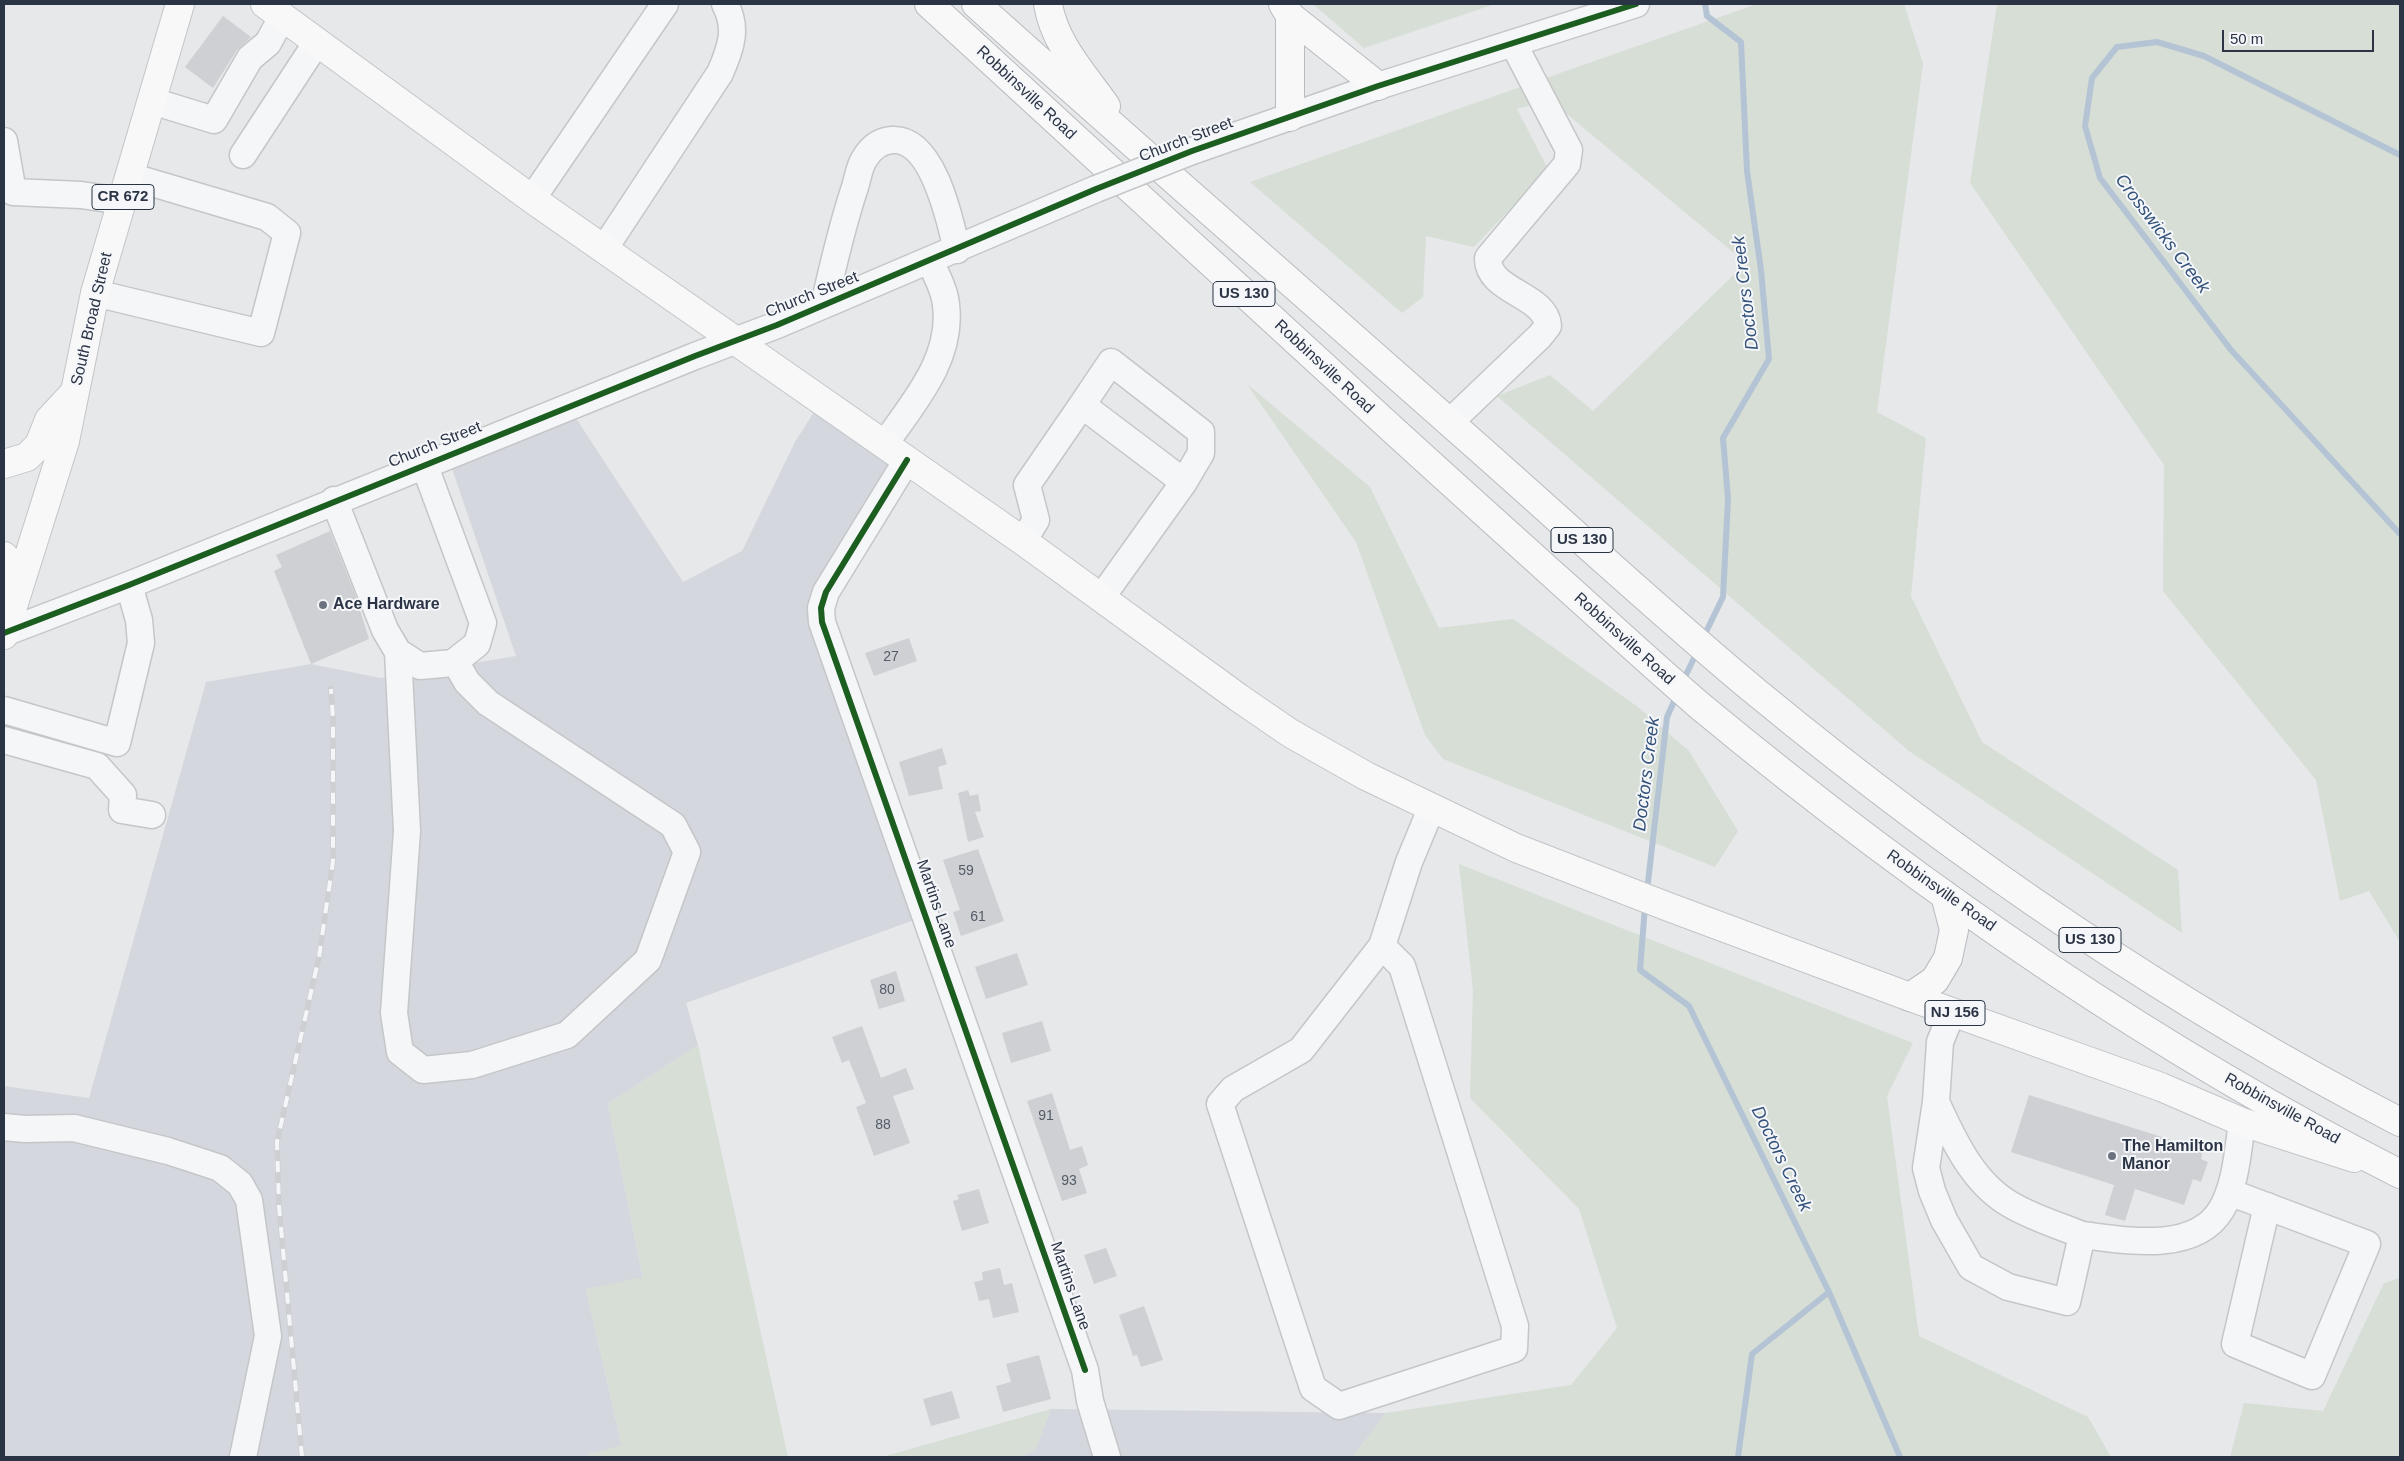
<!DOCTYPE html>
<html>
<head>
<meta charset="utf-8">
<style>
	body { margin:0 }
	#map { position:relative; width:2404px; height:1461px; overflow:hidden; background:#e6e8ea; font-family:Arial,sans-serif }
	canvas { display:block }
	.frame { position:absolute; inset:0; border:5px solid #2b3445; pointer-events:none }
	.scale { position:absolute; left:2222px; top:30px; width:152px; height:22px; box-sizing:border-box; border:2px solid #2b3445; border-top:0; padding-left:6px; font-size:15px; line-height:18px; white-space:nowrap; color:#2b3445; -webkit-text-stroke:4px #f4f6f9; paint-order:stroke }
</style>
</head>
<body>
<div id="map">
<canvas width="2404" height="1461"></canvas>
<div class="frame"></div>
<div class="scale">50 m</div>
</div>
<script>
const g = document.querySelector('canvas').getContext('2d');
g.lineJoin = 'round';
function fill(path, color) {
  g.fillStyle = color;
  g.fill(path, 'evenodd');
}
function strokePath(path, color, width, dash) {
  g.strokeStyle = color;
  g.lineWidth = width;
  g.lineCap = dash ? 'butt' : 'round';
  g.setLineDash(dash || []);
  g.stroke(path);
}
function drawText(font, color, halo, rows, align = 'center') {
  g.font = font + ' Arial,sans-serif';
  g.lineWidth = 4;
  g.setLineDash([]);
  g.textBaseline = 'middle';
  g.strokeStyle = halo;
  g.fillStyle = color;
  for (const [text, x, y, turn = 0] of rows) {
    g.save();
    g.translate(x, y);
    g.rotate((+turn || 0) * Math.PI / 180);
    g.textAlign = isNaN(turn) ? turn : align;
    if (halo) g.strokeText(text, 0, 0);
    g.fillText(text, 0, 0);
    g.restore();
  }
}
fill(new Path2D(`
	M821,401L907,460L826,592L925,916L686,1003L698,1045L608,1104L643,1278L586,1289L622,1446L589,1454L590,1457H4V1086L89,1098L206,682L311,664L381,678L516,656L448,457L568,406L683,582L742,551L795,442Z
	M1051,1409L1386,1413L1353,1457H1018L1035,1450Z`), '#d4d7dd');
fill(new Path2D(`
	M1313,4H1495L1364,48Z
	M1757,4H1904L1923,64L1877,412L1926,438L1911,596L1982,742L2178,870L2182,933L1909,751L1497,396L1550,375L1593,411L1746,263L1550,100L1517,109L1548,169L1474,247L1426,236L1423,297L1402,313L1250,182Z
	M1997,4H2400V942L2369,891L2340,901L2316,780L2163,591L2164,465L1970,183Z
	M1247,384L1370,487L1439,628L1513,619L1638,707L1689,751L1738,831L1715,867L1443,759L1425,735L1356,542Z
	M1459,864L1913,1043L1887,1096L1919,1336L2088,1417L2111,1457H1353L1386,1413L1571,1385L1617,1328L1579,1209L1470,1098L1473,990Z
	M698,1045L788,1457H590L589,1454L622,1445L586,1289L643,1277L608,1104Z
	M2400,1278V1457H2230L2244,1403L2323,1411L2384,1283Z
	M1051,1409L1035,1450L1018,1457H882Z`), '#d6ded6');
strokePath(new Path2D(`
	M2400,155L2204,56L2157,42L2117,47L2092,78L2085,126L2100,178L2231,350L2400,534
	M1703,638L1723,597L1728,499L1723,438L1769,359L1761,270L1747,171L1741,42L1707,16L1705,4
	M1682,683L1697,652
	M1647,891L1667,717L1677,695
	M1645,906L1640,970L1689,1006L1829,1292L1900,1457
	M1738,1457L1752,1354L1829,1292`), '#b4c4d5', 6);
fill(new Path2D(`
	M223,16L251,37L237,50L213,88L185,67Z
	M330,531L355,594L369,639L311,664L274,571L282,567L276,555Z
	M909,638L917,661L874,676L865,653Z
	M942,748L947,764L938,767L943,789L909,796L899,762Z
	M968,790L970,796L978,794L981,811L975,812L984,837L968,842L958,793Z
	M978,849L1004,921L961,936L953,912L960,910L943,860Z
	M1017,953L1028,985L986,999L975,967Z
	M896,971L905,1001L879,1009L870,980Z
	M1042,1021L1051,1051L1011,1063L1002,1033Z
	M862,1026L881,1078L906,1068L914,1089L893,1096L910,1143L874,1156L856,1107L866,1103L849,1060L842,1063L832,1037Z
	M1052,1093L1070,1150L1082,1146L1088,1165L1079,1169L1087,1193L1062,1201L1027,1101Z
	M2029,1095L2203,1150L2201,1159L2208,1162L2201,1182L2193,1179L2184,1205L2135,1189L2125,1221L2105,1215L2114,1185L2011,1152Z
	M979,1189L989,1223L962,1231L953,1201L959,1199L957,1195Z
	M1106,1248L1117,1276L1094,1284L1084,1255Z
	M1000,1268L1004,1285L1012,1283L1019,1312L993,1318L989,1299L979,1301L974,1282L983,1280L982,1272Z
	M1144,1306L1163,1360L1141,1367L1137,1355L1133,1356L1119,1315Z
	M1039,1355L1051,1399L1003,1412L996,1386L1011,1382L1006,1364Z
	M952,1391L960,1418L931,1426L923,1399Z`), '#ced0d3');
const minor = new Path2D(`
	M152,101L214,120L250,58L268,43L282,17
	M4,141L13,192L81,195L122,201
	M1192,151L1378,86L1636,4
	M243,155L317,42
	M532,199L665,4
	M604,249L720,73C731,48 738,28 725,4
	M95,293L261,333L287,233L267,217L129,176
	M824,305C833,265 842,226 855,187C858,178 859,166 865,158C871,148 880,141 892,140C933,137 950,220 957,250
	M1082,405L1111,362L1201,432V453L1184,482
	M1450,422L1540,336L1548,326C1546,294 1487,292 1488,258L1567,164L1569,150L1513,43
	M884,445C913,403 953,359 946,305C945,290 936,275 930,261
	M907,460L826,592L821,608L822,622L1085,1370L1090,1401L1107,1457
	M334,500L385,630L398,652L407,831L394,1013L400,1052L423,1070L472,1065L567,1035L648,960L687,852L673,825L488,703L467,682L455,661
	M1023,541L1036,520L1027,485L1082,405L1184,482L1101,598
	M4,633L129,585L695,356L777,325L1096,189
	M398,652L420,666L453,663L477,644L483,623L424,464
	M4,710L117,743L141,643L139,620L129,585
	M4,740L97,766L123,795L122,810L152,815
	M1382,946L1402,966L1515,1326L1514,1349L1339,1406L1313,1388L1220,1104L1233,1089L1301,1050L1382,946L1409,862L1431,809
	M1952,1012L1940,1042L1936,1102L1926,1168L1932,1191L1944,1220L1971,1267L2008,1287L2067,1302L2082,1235C2124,1240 2194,1254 2221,1210C2236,1185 2238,1150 2242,1122
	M1936,1102C1953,1139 1972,1181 2008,1203C2030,1217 2058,1225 2082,1235
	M4,1127L25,1129L74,1128L168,1151L220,1168L240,1184L249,1200L268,1336L243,1457
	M2229,1192L2367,1244L2312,1376L2235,1344L2267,1206`);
const major = new Path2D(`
	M265,4L532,199L1023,541L1239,698L1290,733L1366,776L1516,848L1666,906L1910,997L2161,1087L2242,1122L2354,1158
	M4,464L27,457L39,445L49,420L74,393
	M4,556L6,604
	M4,635L65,441L95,293L180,4`);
const highway = new Path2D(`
	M929,4C1066,130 1203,256 1341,382C1413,449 1486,514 1559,580C1606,622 1652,665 1700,706C1916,885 2150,1047 2400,1174
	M976,4C1132,144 1291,282 1448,421C1551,511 1651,605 1756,692C1955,856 2171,1004 2400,1122
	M1048,4C1054,43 1084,75 1106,106
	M1283,4L1290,16L1378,86
	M1290,117V16
	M1910,997L1935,980L1948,958L1954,930L1945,895`);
strokePath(minor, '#c4c6c8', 29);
strokePath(major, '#c2c5c8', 30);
strokePath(highway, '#b8bbbf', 30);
strokePath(minor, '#f5f6f7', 26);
strokePath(major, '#f8f8f8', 28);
strokePath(highway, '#f8f8f8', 28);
const rail = new Path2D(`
	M302,1457L279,1206L277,1142L319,957L333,861V719L331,689`);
strokePath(rail, '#cecfd2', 5.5);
strokePath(rail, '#f4f6f9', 4, [11]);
const minorBridge = new Path2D(`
	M1096,189L1192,151`);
strokePath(minorBridge, '#c4c6c8', 29, []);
strokePath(minorBridge, '#f5f6f7', 26);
strokePath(new Path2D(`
	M907,460L826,592L821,608L822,622L1085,1370
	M4,633L129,585L695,356L777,325L1096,189L1192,151L1378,86L1636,4`), '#1b5e20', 6);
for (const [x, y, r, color] of [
	[323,605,5,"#6c737f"],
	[2112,1156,5,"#6c737f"]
]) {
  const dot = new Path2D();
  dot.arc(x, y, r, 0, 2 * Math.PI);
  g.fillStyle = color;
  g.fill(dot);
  strokePath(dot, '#f4f6f9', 2);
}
drawText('14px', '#545c69', null, [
	["27",891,657],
	["59",966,871],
	["61",978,917],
	["80",887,990],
	["91",1046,1116],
	["88",883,1125],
	["93",1069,1181]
]);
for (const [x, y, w] of [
	[123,197,62],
	[1244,294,62],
	[1582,540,62],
	[2090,940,62],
	[1955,1013,60]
]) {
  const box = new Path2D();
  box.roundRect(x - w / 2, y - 12.5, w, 25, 4);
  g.fillStyle = '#f4f6f9';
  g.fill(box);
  strokePath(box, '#2b3445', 1);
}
drawText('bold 15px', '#2b3445', null, [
	["CR 672",123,197],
	["US 130",1244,294],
	["US 130",1582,540],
	["US 130",2090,940],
	["NJ 156",1955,1013]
]);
drawText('16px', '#2b3445', '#f4f6f9', [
	["Robbinsville Road",1026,93,43],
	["Church Street",1186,140,-21],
	["Church Street",812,295,-22],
	["South Broad Street",92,319,-77],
	["Robbinsville Road",1324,367,43],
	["Church Street",435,445,-22],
	["Robbinsville Road",1624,639,42],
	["Robbinsville Road",1941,891,35],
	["Martins Lane",936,904,71],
	["Robbinsville Road",2282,1109,29],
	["Martins Lane",1070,1286,71]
]);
drawText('bold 16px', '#2b3445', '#f4f6f9', [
	["Ace Hardware",333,605],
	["The Hamilton",2122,1147],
	["Manor",2122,1165]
], 'left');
drawText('italic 18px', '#34527a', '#f4f6f9', [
	["Crosswicks Creek",2162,234,53],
	["Doctors Creek",1746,293,-97],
	["Doctors Creek",1647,774,-83],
	["Doctors Creek",1781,1159,64]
]);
</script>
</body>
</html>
